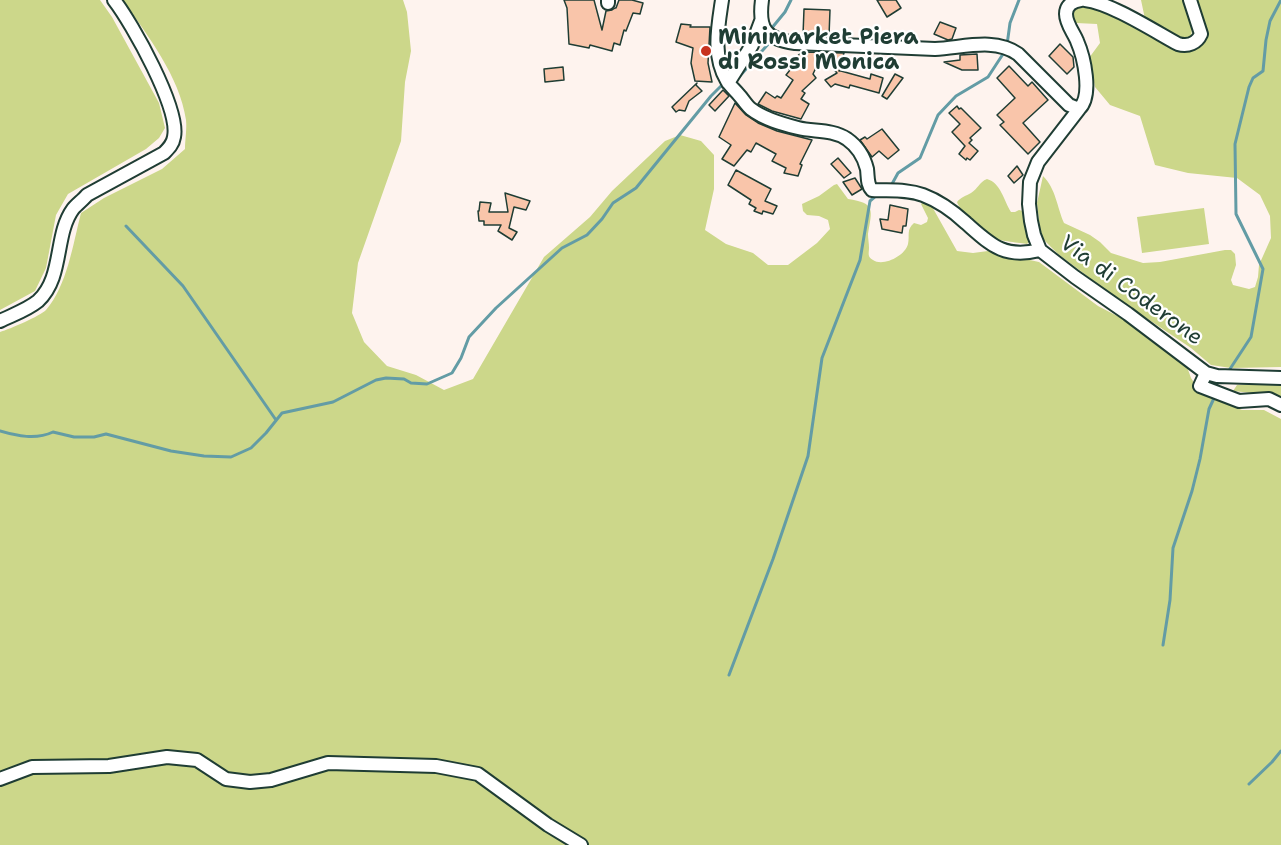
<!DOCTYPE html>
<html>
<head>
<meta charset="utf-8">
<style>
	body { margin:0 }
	canvas { display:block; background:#fef3ee }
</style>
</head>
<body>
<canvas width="1281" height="845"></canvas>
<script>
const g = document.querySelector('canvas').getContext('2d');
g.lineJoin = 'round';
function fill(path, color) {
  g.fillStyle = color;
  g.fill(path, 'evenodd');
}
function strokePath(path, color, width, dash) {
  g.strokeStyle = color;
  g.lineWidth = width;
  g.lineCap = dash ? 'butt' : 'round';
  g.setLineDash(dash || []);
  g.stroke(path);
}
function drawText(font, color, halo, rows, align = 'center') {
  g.font = font + ' "Shantell Sans",sans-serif';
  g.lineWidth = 4.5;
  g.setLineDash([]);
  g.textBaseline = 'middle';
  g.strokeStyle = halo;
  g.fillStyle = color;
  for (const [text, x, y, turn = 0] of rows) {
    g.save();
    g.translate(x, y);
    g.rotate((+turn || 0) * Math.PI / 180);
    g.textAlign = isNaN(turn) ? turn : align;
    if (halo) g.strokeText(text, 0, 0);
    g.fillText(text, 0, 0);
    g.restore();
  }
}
fill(new Path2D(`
	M0,0H100L112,17L159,103L165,128L159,138L146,149L68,194L56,215L46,268L35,291L0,310Z
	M123,0H403L407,12L411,51L405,82L401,141L358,263L352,313L364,342L387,366L416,375L444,390L473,379L544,257L590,217L612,191L665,141L680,135L701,141L714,155V189L705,230L726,244L753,253L768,265H788L817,243L830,229L828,220L819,216L807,215L803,211L802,204L819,196L834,185L837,184L848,199C876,203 872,210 868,234C868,239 869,243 869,248C869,253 867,257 873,260C883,267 905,256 908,244C910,235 906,230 914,223L921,225L927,222L928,218L921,204L923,202L930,203L957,251L973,253L988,251L1039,262L1098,306L1123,319L1152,342L1186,364L1191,378L1201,393L1242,410H1264L1281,419V845H0V332C10,329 40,316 46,310C67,286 73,244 81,213L104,198L162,169L185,149C185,140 187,129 186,120C180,77 147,35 123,0Z
	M1141,0H1183C1185,13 1196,26 1190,39C1174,39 1158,27 1145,19Z
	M1194,0H1281V367L1231,368L1211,365L1191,348L1115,297L1058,254L1044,240L1040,229L1037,203L1043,176C1056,189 1057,207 1064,223L1090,235L1100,242L1111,253L1143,263L1160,262L1225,250H1231L1235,254L1236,265L1231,280L1233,285L1249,289L1255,287L1258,277L1259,265L1271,238L1270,216L1260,195L1237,178L1188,173L1155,165L1140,116L1110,105L1095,87L1089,58L1100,43L1097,24L1076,23L1070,15V10L1080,5L1099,10L1134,25L1182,51L1190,50L1202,44L1204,38Z
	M987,179C1001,183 1004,201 1011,212H1015L1019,210L1023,211L1027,218L1030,241L1027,244C1021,243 999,241 994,238C985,234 959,210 957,202C961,197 966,196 971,193C978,189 979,182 987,179Z
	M1204,208L1209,244L1142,253L1137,217Z
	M1281,383V396L1233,391L1237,385Z`), '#ccd78a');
strokePath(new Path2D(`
	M771,29L785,12L791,0
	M1007,45L1010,23L1019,0
	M739,77L770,42
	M889,187L892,184L898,173L920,158L938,115L956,96L988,77L1005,51
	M126,226L183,286L276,420
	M1228,372L1251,337L1263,269L1236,214L1235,144L1249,87L1253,78L1263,71L1266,40L1270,21L1281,0
	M0,431C17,436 36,440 53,432L74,437H94L106,434L171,451L204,456L231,457L251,448L266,433L282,413L333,402L376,380L386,378L404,379L411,383L427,384L452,373L461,358L469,337L496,308L562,248L587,235L602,219L613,203L636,188L711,96L722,85
	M1163,645L1170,600L1173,548L1192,491L1200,459L1209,409L1215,396
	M729,675L773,559L808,456L822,358L860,260L870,201L878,194
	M1249,784L1272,762L1281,751`), '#639ca5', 3);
const building = new Path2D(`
	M564,0H594L602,30L606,11L612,10L615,8H616L619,0H632L643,3L640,14L633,13L626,31L624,30L620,45L614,43L612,51L590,45L589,48L569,44L567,8Z
	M877,0H896L901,8L887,17Z
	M804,9L830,10L829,36L803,35Z
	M940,22L956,28L952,39L948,40L934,34Z
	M681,24L691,25L690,27H710L708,63L712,82L695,81L691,63L693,48L676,42Z
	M1060,44L1073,57L1074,67L1067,74L1049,56Z
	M802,52L844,53L839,71H841L870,79L871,74L883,78L879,93L850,85L849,88L835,84L831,87L825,80L837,73L822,55L813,74L816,78L802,91L805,93L801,99L809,104L801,119L772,111L758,104L766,92L775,98L777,96L781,98L793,80L786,75L790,70L786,66Z
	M977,54L978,70H962L944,62L960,60V55Z
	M1009,66L1028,86L1032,82L1048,100L1023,123L1040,142L1028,154L1000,125L1004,122L997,115L1015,98L997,78Z
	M563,67L564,80L545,82L544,69Z
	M895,74L903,78L887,99L882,96Z
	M697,83L696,85L702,91L689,101L685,111L679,110L676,112L672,107Z
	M723,90L729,96L715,111L709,105Z
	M735,103L746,115L758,123L777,131L812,140L800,164L802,165L798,176L784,173L786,168L772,161L776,154L756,143L751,152L747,150L734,166L722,159L731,145L719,137Z
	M957,106L959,109L961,108L981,128L970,138L972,140L969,143L978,151L970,160L967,158L966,160L959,154L965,146L952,132L960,124L949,113Z
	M882,129L899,150L888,159L879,151L872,157L860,140L865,137L867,139Z
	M838,158L851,173L844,178L831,164Z
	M1017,166L1023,175L1014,183L1008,176Z
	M736,170L771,189L765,201L777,206L773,214L763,211L762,214L754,211L756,208L749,204L751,200L728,185Z
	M855,178L862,189L852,195L843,182Z
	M505,193L530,201L526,210L514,207L509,228L517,232L512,240L498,231L501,225H484V221H479L478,211H479L480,202L491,203L489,212H508Z
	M890,205L908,209L906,226H903L902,233L882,229L880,219L888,220Z`);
fill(building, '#f9c5aa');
strokePath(building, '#1f3d34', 1.5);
const minor = new Path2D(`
	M722,0C718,27 712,56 727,81C730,86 735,90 739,95C743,99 746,105 751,109C764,119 782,124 798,128C814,132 832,129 847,139C857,146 864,157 867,169C868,177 867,185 872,190C890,191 907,189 923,195C939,201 953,211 966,223C991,245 1004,259 1040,250
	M762,0C758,30 766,39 795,43L935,49C962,48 994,37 1018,54L1069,105L1079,109C1093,96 1084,57 1077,41C1074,33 1066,24 1066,14C1066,5 1073,1 1081,0
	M1085,0C1111,3 1154,31 1178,44C1188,47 1197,43 1201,34L1190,0
	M608,3V0
	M728,83L752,45L761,21
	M1079,109L1038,162L1030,182L1029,204L1031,221L1034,235L1040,250L1075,277L1128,314L1206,373L1217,376L1281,378
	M0,321C12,315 27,310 38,301C64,277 54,235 73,209C77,204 83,200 87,195L164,153C169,148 173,144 174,137C180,109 132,23 114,0
	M1206,373L1200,386L1239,401L1269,399L1281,405
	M0,779L32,767L109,766L167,757L197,760L226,779L250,782L271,780L328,763L436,766L478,774L548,825L581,845`);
strokePath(minor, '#1f3d34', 16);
strokePath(minor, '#fff', 12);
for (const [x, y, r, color] of [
	[706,51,6,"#c8321e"]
]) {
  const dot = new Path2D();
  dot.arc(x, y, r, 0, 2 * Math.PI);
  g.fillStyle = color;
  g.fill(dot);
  strokePath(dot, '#fff', 2);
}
drawText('bold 22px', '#1f3d34', '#fff', [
	["Minimarket Piera",718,38],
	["di Rossi Monica",718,63]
], 'left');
drawText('22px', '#1f3d34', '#fff', [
	["Via di Coderone",1131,291,36]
]);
</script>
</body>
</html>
